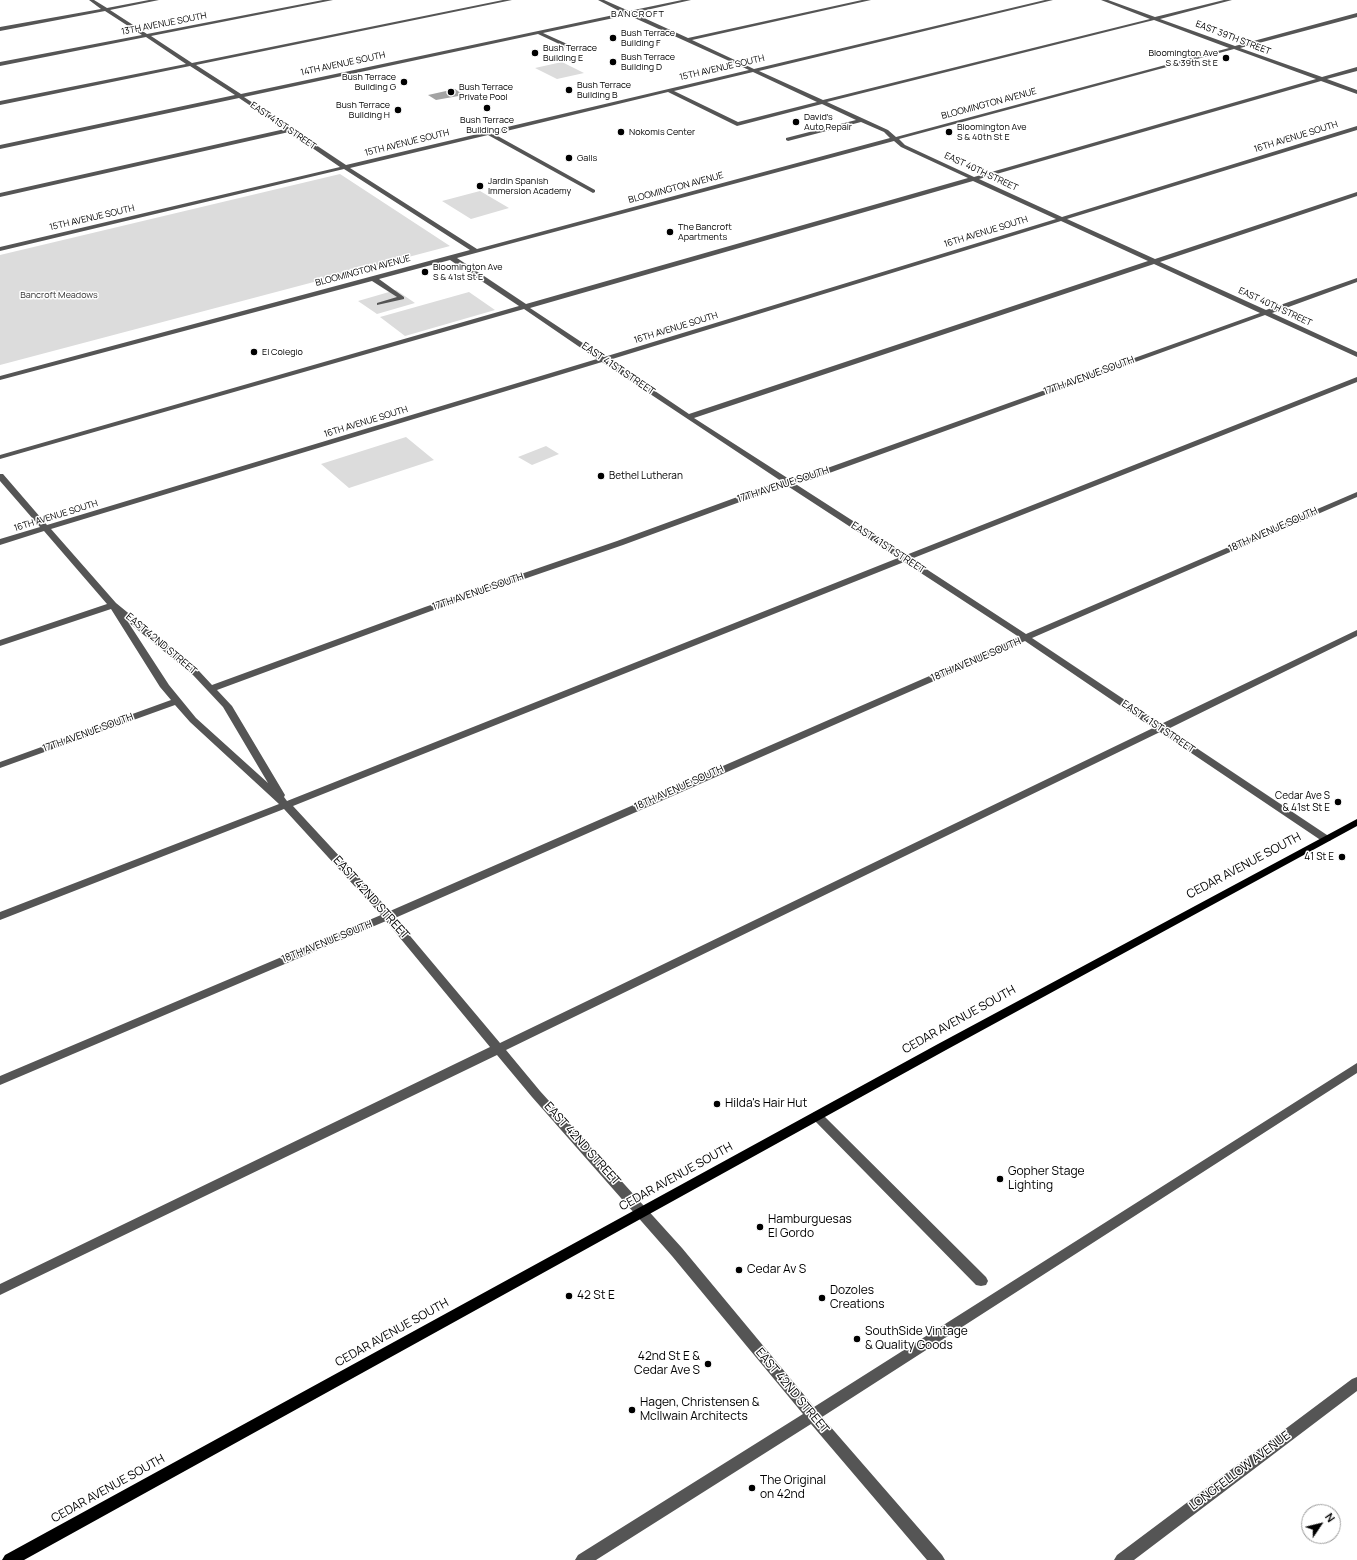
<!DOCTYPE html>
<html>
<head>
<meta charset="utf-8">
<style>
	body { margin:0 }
	#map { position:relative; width:1357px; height:1560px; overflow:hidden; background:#fff; font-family:Manrope,sans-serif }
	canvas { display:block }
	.north { position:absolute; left:1301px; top:1504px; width:40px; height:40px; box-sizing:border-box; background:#fff; border:1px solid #999; border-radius:50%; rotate:55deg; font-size:11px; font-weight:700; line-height:16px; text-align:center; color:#000 }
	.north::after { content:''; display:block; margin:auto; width:14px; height:18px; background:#000; clip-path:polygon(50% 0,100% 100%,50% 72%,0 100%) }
</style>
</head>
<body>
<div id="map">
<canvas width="1357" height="1560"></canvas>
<div class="north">N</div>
</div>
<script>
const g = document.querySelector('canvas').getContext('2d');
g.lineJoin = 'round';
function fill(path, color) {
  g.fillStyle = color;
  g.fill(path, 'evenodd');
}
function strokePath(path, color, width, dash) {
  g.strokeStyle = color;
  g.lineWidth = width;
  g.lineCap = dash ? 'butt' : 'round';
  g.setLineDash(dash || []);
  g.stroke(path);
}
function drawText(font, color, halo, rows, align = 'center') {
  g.font = font + ' Manrope,sans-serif';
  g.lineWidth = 3;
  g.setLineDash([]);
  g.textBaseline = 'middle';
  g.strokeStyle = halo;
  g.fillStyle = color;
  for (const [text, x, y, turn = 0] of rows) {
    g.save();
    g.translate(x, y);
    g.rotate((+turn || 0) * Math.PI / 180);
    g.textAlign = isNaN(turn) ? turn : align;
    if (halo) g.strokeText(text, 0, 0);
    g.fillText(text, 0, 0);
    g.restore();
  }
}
fill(new Path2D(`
	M562,62L584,73L557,79L535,68Z
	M340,174L450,246L0,365V255Z
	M480,191L509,208L471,219L442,201Z
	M396,290L415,303L377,314L358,301Z
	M469,292L495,310L405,336L380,317Z
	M406,437L434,460L349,488L321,464Z
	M546,446L559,454L532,465L518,457Z`), '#dcdcdc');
fill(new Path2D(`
	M455,89L464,95L436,100L428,95Z`), '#a3a3a3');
fill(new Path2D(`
	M89,0H94L107,8L149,0H159L110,10L147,34L323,0H333L151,36L192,63L503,0H512L196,65L241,94L623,13L598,0H604L629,11L682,0H691L633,13L688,38L862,0H871L692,40L754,69L1045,0H1053L759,71L823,100L1150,19L1101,0H1108L1155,17L1224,0H1232L1160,19L1235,46L1357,13V17L1240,48L1322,77L1357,67V71L1327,79L1357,90V94L1321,81L979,179L1062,217L1357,126V130L1067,219L1155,259L1357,192V196L1160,262L1266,310L1357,278V282L1272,313L1357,352V357L1265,315L810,480L794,483L906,555L1357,377V382L911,559L1026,634L1357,492V497L1032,638L1161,724L1357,630V636L1168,729L1330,837L1331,839L1330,841H1322L1160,732L506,1050L540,1091L682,1248L814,1407L1357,1063V1073L822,1417L942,1555L945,1560H927L811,1424L596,1560H575L578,1555L803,1414L672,1256L532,1097L497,1055L0,1295V1284L490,1047L386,921L0,1085V1076L381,915L284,809L0,920V912L279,804L190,722L175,705L0,768V762L171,700L160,687L111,609L0,646V640L107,604L44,531L0,545V539L40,527L0,481V474H3L47,525L597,359L524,309L0,459V455L519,306L450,260L379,279L404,297V299L377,305V303L397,297L372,281L0,380V376L470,250L344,169L0,251V247L340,167L289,132L0,197V193L285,129L239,98L0,149V145L235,95L190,66L0,105V101L186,64L146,37L0,66V62L142,35L105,11L0,31V27L101,9ZM628,15L749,70L346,165L244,97L538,34L574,51L576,50V48L543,33ZM1154,20L1229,48L896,137L888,130L827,102ZM1234,49L1316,79L974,177L905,145L899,139ZM753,72L817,102L738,122L674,91ZM668,92L737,126L822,104L856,120L786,138V140L788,141L861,122L884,132L890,138L477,249L350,168L488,135L593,193L595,192V190L494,134ZM894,141L901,147L968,178L526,304L457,258ZM973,181L1056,219L604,357L530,308ZM1061,221L1148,261L689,414L609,360ZM1154,264L1260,313L805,476L789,479L694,418ZM602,362L781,481L617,541L425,607L212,685L199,671L116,603L51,529ZM786,485L898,558L287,801L284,797L285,795L232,706L217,690L431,611L623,545ZM904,562L1019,637L390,911L293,806ZM128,622L193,675L223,707L268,783L196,718L169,685ZM1025,641L1153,728L500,1043L395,918Z
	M817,1111L821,1113L986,1277L988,1281L986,1285L981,1286L976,1285L813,1119L811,1116L813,1113Z
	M1357,1377V1391L1134,1560H1114L1117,1555L1352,1379Z`), '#555');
fill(new Path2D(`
	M1357,819V826L946,1050L24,1560H2L5,1555L938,1044Z`), '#000');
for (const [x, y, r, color] of [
	[613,38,4,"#000"],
	[535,53,4,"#000"],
	[1226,58,4,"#000"],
	[613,62,4,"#000"],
	[404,82,4,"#000"],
	[569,90,4,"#000"],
	[451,92,4,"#000"],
	[487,108,4,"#000"],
	[398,110,4,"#000"],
	[796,122,4,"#000"],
	[621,132,4,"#000"],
	[949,132,4,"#000"],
	[569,158,4,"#000"],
	[480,186,4,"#000"],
	[670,232,4,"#000"],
	[425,272,4,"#000"],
	[254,352,4,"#000"],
	[601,476,4,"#000"],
	[1338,802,4,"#000"],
	[1342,857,4,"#000"],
	[717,1104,4,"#000"],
	[1000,1179,4,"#000"],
	[760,1227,4,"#000"],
	[739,1270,4,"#000"],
	[569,1296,4,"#000"],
	[822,1298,4,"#000"],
	[857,1339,4,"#000"],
	[708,1364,4,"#000"],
	[632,1410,4,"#000"],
	[752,1488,4,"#000"]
]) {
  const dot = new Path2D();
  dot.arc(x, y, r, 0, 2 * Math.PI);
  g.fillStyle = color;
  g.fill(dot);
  strokePath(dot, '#fff', 1.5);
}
g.letterSpacing = '1px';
drawText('9px', '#000', '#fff', [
	["BANCROFT",638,14]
]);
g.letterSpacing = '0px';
drawText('9px', '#000', '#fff', [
	["13TH AVENUE SOUTH",164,24,-11],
	["EAST 39TH STREET",1233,38,21],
	["14TH AVENUE SOUTH",343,64,-12],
	["15TH AVENUE SOUTH",722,68,-13],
	["BLOOMINGTON AVENUE",989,104,-15],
	["EAST 41ST STREET",283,126,34],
	["16TH AVENUE SOUTH",1296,137,-17],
	["15TH AVENUE SOUTH",407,143,-14],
	["EAST 40TH STREET",981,172,25],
	["BLOOMINGTON AVENUE",676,188,-15],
	["15TH AVENUE SOUTH",92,218,-13],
	["16TH AVENUE SOUTH",986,232,-17],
	["BLOOMINGTON AVENUE",363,271,-15],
	["EAST 40TH STREET",1275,307,25],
	["16TH AVENUE SOUTH",676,328,-17],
	["16TH AVENUE SOUTH",366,422,-17],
	["16TH AVENUE SOUTH",56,516,-17]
]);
drawText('9px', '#000', '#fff', [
	["Bush Terrace",621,33],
	["Building F",621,43],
	["Bush Terrace",543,48],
	["Building E",543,58],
	["Bloomington Ave",1218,53,"right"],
	["S & 39th St E",1218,63,"right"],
	["Bush Terrace",621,57],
	["Building D",621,67],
	["Bush Terrace",396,77,"right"],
	["Building G",396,87,"right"],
	["Bush Terrace",577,85],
	["Building B",577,95],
	["Bush Terrace",459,87],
	["Private Pool",459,97],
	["Bush Terrace",390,105,"right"],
	["Building H",390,115,"right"],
	["David's",804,117],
	["Auto Repair",804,127],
	["Bush Terrace",487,120,"center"],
	["Building C",487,130,"center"],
	["Bloomington Ave",957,127],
	["S & 40th St E",957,137],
	["Nokomis Center",629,132],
	["Galls",577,158],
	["Jardin Spanish",488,181],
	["Immersion Academy",488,191],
	["The Bancroft",678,227],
	["Apartments",678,237],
	["Bloomington Ave",433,267],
	["S & 41st St E",433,277],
	["El Colegio",262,352]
], 'left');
drawText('9px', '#333', '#fff', [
	["Bancroft Meadows",59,295]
]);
drawText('10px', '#000', '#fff', [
	["EAST 41ST STREET",618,369,34],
	["17TH AVENUE SOUTH",1089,376,-20],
	["17TH AVENUE SOUTH",783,485,-18],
	["18TH AVENUE SOUTH",1273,530,-24],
	["EAST 41ST STREET",888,548,33],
	["17TH AVENUE SOUTH",478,592,-19],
	["EAST 42ND STREET",161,644,40],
	["18TH AVENUE SOUTH",976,660,-23],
	["EAST 41ST STREET",1158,727,34],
	["17TH AVENUE SOUTH",88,733,-20],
	["18TH AVENUE SOUTH",679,788,-24],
	["18TH AVENUE SOUTH",327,942,-22]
]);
drawText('10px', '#000', '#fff', [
	["Bethel Lutheran",609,476,"left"],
	["Cedar Ave S",1330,796],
	["& 41st St E",1330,808],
	["41 St E",1334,857]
], 'right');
drawText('12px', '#000', '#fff', [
	["CEDAR AVENUE SOUTH",1244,866,-28],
	["EAST 42ND STREET",371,898,48],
	["CEDAR AVENUE SOUTH",959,1020,-29],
	["EAST 42ND STREET",582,1144,48],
	["CEDAR AVENUE SOUTH",676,1177,-29],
	["CEDAR AVENUE SOUTH",392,1333,-29],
	["EAST 42ND STREET",792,1391,50],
	["LONGFELLOW AVENUE",1240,1471,-37],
	["CEDAR AVENUE SOUTH",108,1489,-29]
]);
drawText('12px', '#000', '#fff', [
	["Hilda's Hair Hut",725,1104],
	["Gopher Stage",1008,1172],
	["Lighting",1008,1186],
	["Hamburguesas",768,1220],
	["El Gordo",768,1234],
	["Cedar Av S",747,1270],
	["Dozoles",830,1291],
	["Creations",830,1305],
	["42 St E",577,1296],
	["SouthSide Vintage",865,1332],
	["& Quality Goods",865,1346],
	["42nd St E &",700,1357,"right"],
	["Cedar Ave S",700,1371,"right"],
	["Hagen, Christensen &",640,1403],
	["McIlwain Architects",640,1417],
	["The Original",760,1481],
	["on 42nd",760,1495]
], 'left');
</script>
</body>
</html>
